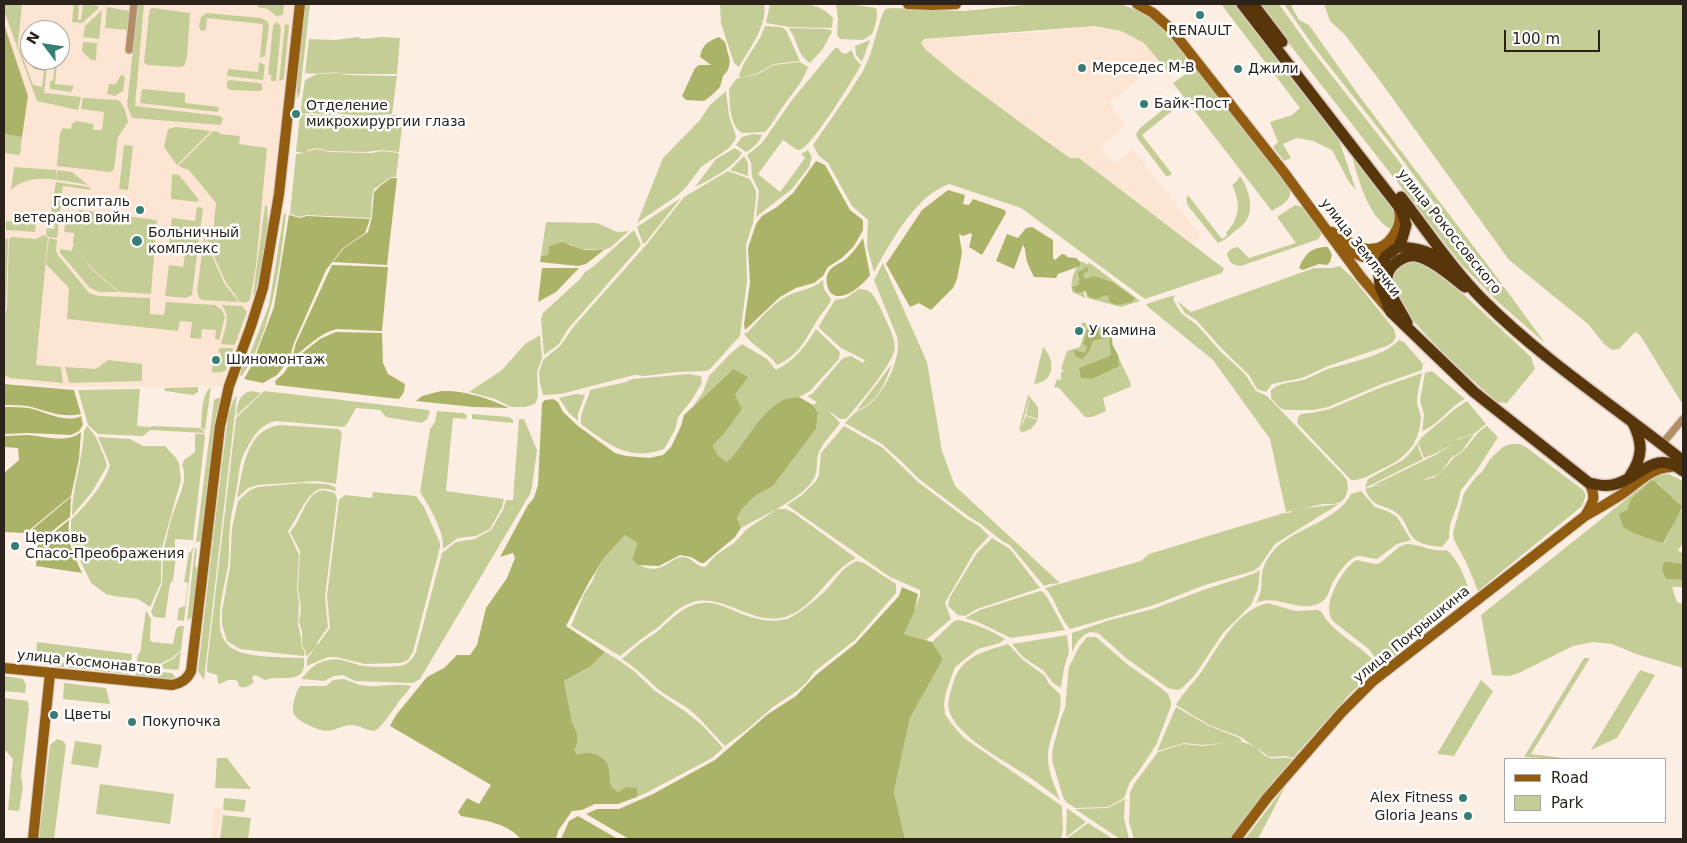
<!DOCTYPE html>
<html>
<head>
<meta charset="utf-8">
<style>
	body { margin:0 }
	#map { position:relative; width:1687px; height:843px; overflow:hidden; background:#fdeee4; font-family:"DejaVu Sans",sans-serif }
	canvas { display:block }
	.frame { position:absolute; inset:0; border:5px solid #2a221b; pointer-events:none }
	.legend { position:absolute; left:1504px; top:758px; width:162px; height:65px; box-sizing:border-box; background:#fff; border:1px solid #aaa7a4; margin:0; padding:6px 9px; list-style:none; font-size:15px; color:#2a221b }
	.legend li { display:flex; align-items:center; gap:10px; height:25px }
	.legend b { width:25px; border:1px solid #aaa7a4 }
	.north { position:absolute; left:20px; top:20px; width:50px; height:50px; box-sizing:border-box; background:#fff; border:1px solid #aaa7a4; border-radius:50%; rotate:301deg; font-size:14px; font-weight:700; line-height:20px; text-align:center; color:#2a221b }
	.north::after { content:''; display:block; margin:auto; width:18px; height:22px; background:#377e77; clip-path:polygon(50% 0,100% 100%,50% 72%,0 100%) }
	.scale { position:absolute; left:1504px; top:30px; width:96px; height:22px; box-sizing:border-box; border:2px solid #2a221b; border-top:0; padding-left:6px; font-size:15px; line-height:18px; white-space:nowrap; color:#2a221b; -webkit-text-stroke:4px #fff; paint-order:stroke }
</style>
</head>
<body>
<div id="map">
<canvas width="1687" height="843"></canvas>
<div class="frame"></div>
<ul class="legend">
<li><b style="height:6px;background:#925c10"></b>Road</li>
<li><b style="height:14px;background:#c5cd97"></b>Park</li>
</ul>
<div class="north">N</div>
<div class="scale">100 m</div>
</div>
<script>
const g = document.querySelector('canvas').getContext('2d');
g.lineJoin = 'round';
function fill(path, color) {
  g.fillStyle = color;
  g.fill(path, 'evenodd');
}
function strokePath(path, color, width, dash) {
  g.strokeStyle = color;
  g.lineWidth = width;
  g.lineCap = dash ? 'butt' : 'round';
  g.setLineDash(dash || []);
  g.stroke(path);
}
function drawText(font, color, halo, rows, align = 'center') {
  g.font = font + ' "DejaVu Sans",sans-serif';
  g.lineWidth = 5;
  g.setLineDash([]);
  g.textBaseline = 'middle';
  g.strokeStyle = halo;
  g.fillStyle = color;
  for (const [text, x, y, turn = 0] of rows) {
    g.save();
    g.translate(x, y);
    g.rotate((+turn || 0) * Math.PI / 180);
    g.textAlign = isNaN(turn) ? turn : align;
    if (halo) g.strokeText(text, 0, 0);
    g.fillText(text, 0, 0);
    g.restore();
  }
}
fill(new Path2D(`
	M4,4H300L263,288L229,386L64,387L4,380ZM30,30H60V60H30Z
	M1087,26L1121,31L1144,43L1171,75L1168,77L1157,65L1108,103L1125,124V127L1100,147L1113,164L1133,150L1201,236L1192,243L1079,158L1070,157L1020,121L965,81L926,50L921,43L924,39L1040,32Z
	M214,808L222,809L218,839H211Z`), '#fde5d3');
fill(new Path2D(`
	M4,4H22L18,45L33,85L42,87L44,71L34,69L31,65L47,67L44,93L81,97L78,110L37,101L4,11Z
	M74,4H79L78,20H81L83,4L98,6V9L82,23L72,22Z
	M138,4H144L135,106L220,116L223,118L221,125L132,118L127,105Z
	M258,4H284L283,15L276,16L268,9L258,7Z
	M305,4H310L300,93L297,99V80Z
	M720,4H764C768,25 749,49 739,67L734,63L721,23Z
	M770,4C792,4 818,0 833,18L832,28L789,27L766,23Z
	M836,4H849L876,8C879,15 875,27 872,34L863,40L840,39L837,35L838,18Z
	M1035,4H1121L1143,13L1159,24L1186,56C1186,66 1179,70 1171,75L1144,43L1121,31L1094,26L924,39L921,43L926,50L959,77L1028,128L1070,158H1079L1222,267L1224,268L1222,273L1145,299L1021,208L949,184C915,196 891,242 874,272L867,247L868,220L852,206L828,163L819,156L813,145L849,93L863,71L870,55L882,15L885,9L892,8L964,11Z
	M1221,4H1235L1329,123L1339,140L1356,190L1349,182L1332,150L1313,141L1297,138L1283,144L1291,158L1284,161L1273,147L1278,142L1270,122L1292,115L1300,108Z
	M1258,4H1279L1311,49L1395,156L1486,278L1494,284L1504,287L1545,343L1497,301L1462,265Z
	M1284,4H1292V7L1299,20L1309,25L1360,97L1502,284L1493,281L1488,276L1390,143L1314,47Z
	M1324,4H1683V405L1640,335L1635,332L1619,349L1612,350L1604,344L1588,324L1509,260L1380,81L1345,35L1330,21Z
	M107,7L130,11L127,30L105,28Z
	M153,8L190,13L187,57L184,66L179,67L148,65L144,63L149,14L150,9Z
	M102,10L99,39L83,37L85,26Z
	M207,13L261,18L268,22L269,26L265,56L260,58L263,24L207,18L206,30L201,31L199,26L201,17Z
	M276,22L279,24L281,28L276,81H271V75L268,74L273,26Z
	M285,24L289,25L284,77L283,80L279,81Z
	M765,26L781,27L786,30L800,61L774,64L758,73L740,78L739,75L744,63L760,38Z
	M788,28L827,29L831,30L832,32L822,50L810,63C795,53 799,40 788,28Z
	M358,37L363,39L382,37L400,38L397,74H346C333,70 319,75 305,73L309,39L335,40Z
	M870,40L862,62L856,55L855,46Z
	M83,42L97,43L96,60H91L82,51Z
	M835,48H838L841,52L845,54L852,50L854,57L861,65C854,78 810,150 799,150C795,150 787,142 783,140L758,174L780,192L805,158L801,154L808,150L812,157L809,167L792,189L756,217L759,191L752,177L751,163L747,155L762,143L792,100Z
	M55,62H57L55,84L74,86L71,92L50,89V81H53Z
	M259,62L265,65L263,80L227,76L228,69L258,72Z
	M800,62L808,67C803,82 793,92 784,105C777,114 773,124 765,132L742,133C729,125 730,103 729,89L736,79L758,74L774,65Z
	M1193,69L1199,71L1290,189C1292,201 1281,205 1272,211L1173,83Z
	M340,73L347,75L397,76L392,114L363,116L333,113L328,115L366,117L397,115L396,127H402L399,152L381,150L366,152L328,151L317,148L309,150L306,152L317,149L329,152L372,153L381,151L399,153L396,177H391L374,189L372,197L371,218L307,215L300,217L290,214L296,154L306,153L296,152L300,115H328L313,113L300,114L305,80L317,74Z
	M121,75H123L125,78L123,91L115,96L107,94L109,84H116Z
	M229,80L259,83L262,84V90L258,91L230,90L227,88V82Z
	M142,89L185,93V103L219,107L218,112L140,103Z
	M726,91L729,116L736,136L735,140L729,148L701,167L687,186L678,195L637,223L663,158L700,120L710,105Z
	M83,98L118,100C125,105 126,114 128,122L118,137L114,169L111,172L57,166L60,133L63,128L71,129L72,123H75V121L94,124L93,130H102L104,112L81,109Z
	M1175,100L1178,106L1142,135L1172,174L1169,176H1166L1138,139L1136,134L1140,128Z
	M176,127L211,131L177,165L164,147L168,129Z
	M213,131L219,132L220,134L240,136L239,144L267,148L256,266L250,300L245,303L240,302L225,281L205,236L204,233H213L216,203L189,170L178,166Z
	M4,134L22,137L20,155L4,153Z
	M753,134L762,135C759,143 753,148 746,152L736,145L742,137Z
	M124,145L133,146L128,190L119,189Z
	M1349,146L1395,210L1397,222L1392,230C1365,216 1357,172 1349,146Z
	M735,148L742,153C734,167 710,180 695,187L716,159Z
	M744,156L748,163V176L730,170Z
	M14,167L56,170V180L57,170L72,172L88,185C63,181 31,171 11,190Z
	M728,171L750,179L756,191V198L753,223L746,245L747,281L740,336L710,369L706,371L677,372L645,376L634,375L561,394L543,395L540,383L539,373L543,360L560,346L575,325L647,244L684,197Z
	M172,174L179,175L199,200L198,202L171,199Z
	M1240,176C1248,187 1255,208 1246,221C1243,225 1238,229 1234,232C1229,236 1224,241 1218,243L1188,206L1186,200L1188,195L1222,239L1227,235L1226,233C1240,218 1241,203 1232,185L1237,181Z
	M56,182L89,187L91,190L63,186L57,238L48,237L46,235L47,228L54,229L55,223L46,221V218L51,211Z
	M681,198L646,242L643,244L637,227Z
	M267,205C270,234 262,266 255,294L253,295L265,206Z
	M1295,205L1302,207L1320,230L1321,234L1319,239L1241,266C1232,265 1230,263 1227,255C1229,249 1232,248 1238,247L1249,258L1296,243L1277,217Z
	M197,207L203,208L192,295L186,298L165,296L169,265L183,267L185,255L168,252L172,218L195,221Z
	M79,210L157,220L151,294L120,292L92,269L78,251L92,270L119,292H99L90,288L60,253V249L72,251L73,245L76,247L73,244L74,233L64,232L66,219L78,220Z
	M284,213L286,214C280,266 272,332 242,376L240,375L241,370L247,361L269,305Z
	M6,221L36,223L35,232L6,230Z
	M546,222L597,223L617,232L629,231L611,247L604,250L581,249L575,248L572,245L561,242L549,246L548,255L541,256Z
	M634,230L641,245L639,248L568,329L559,344L544,355L541,319L543,313L580,279L585,272L594,266Z
	M44,235L48,238L36,365L61,367L63,383L10,378L4,375V314L7,308L9,239L12,237L36,239Z
	M204,237L224,283L239,302L202,300L199,298L197,292Z
	M49,238L57,240L56,251L58,255L89,293L99,296L150,298V314L164,315L166,302L215,305L222,310L225,317L219,340L215,339L216,330L202,329L201,339L190,338L192,322L180,321L178,331L67,319L69,288L46,264Z
	M4,239H8V244L6,307L4,312Z
	M1416,260L1445,277L1531,357L1535,369L1507,403L1497,402C1471,378 1397,316 1392,283C1391,279 1392,275 1393,271L1404,262Z
	M1081,261L1087,264L1090,263L1140,301L1121,307L1087,298L1081,276L1077,278L1079,281H1081L1085,298L1072,292C1070,281 1074,270 1081,261Z
	M883,263L927,362L942,451L955,486L1060,583L1050,584L1044,586L1010,545L1002,541L981,524L968,516L919,479L901,461L882,444L845,423C848,420 852,415 856,412C861,409 865,408 870,404C885,390 902,358 897,337L874,280Z
	M1340,266L1352,277L1394,329L1396,337L1393,342L1387,346L1328,366L1302,378L1272,384L1266,392L1257,389L1249,375L1222,349L1196,320L1185,313L1177,301L1191,312L1314,268H1332Z
	M823,280L824,289L831,299C829,306 824,310 820,316C807,335 802,354 777,365C768,352 753,347 744,334L748,332C760,319 771,305 787,296C798,290 814,289 823,280Z
	M859,289C871,288 875,297 880,307C885,319 894,334 895,347C895,362 857,406 846,419H840L828,410L840,423C833,433 821,444 818,455C816,463 818,471 814,478C804,498 761,517 741,528L737,518L742,509L755,496L773,486L816,429L818,413L813,405L817,402L807,396L812,394L843,358L851,356L863,363L865,360L841,348L820,329L819,326L835,300L846,298Z
	M1175,295L1173,299L1175,303L1181,313L1197,325L1221,352L1245,374L1256,391L1267,396L1343,475L1347,480L1348,489L1345,498L1341,502L1334,504H1323L1286,512L1270,439L1213,360L1148,307L1146,304Z
	M221,305L242,306L247,312L235,344L233,345L221,344C224,332 232,315 221,305Z
	M1082,322L1090,324V322L1111,331L1113,345L1131,384L1130,387L1103,398L1106,411L1092,417H1085L1059,388L1054,387L1057,379L1061,380V372L1064,371L1061,369L1067,351L1080,347L1086,328L1081,326Z
	M816,329L840,352L839,359L810,391L799,397L784,400L726,462L717,456L713,445L725,433L742,409L735,394L733,369L693,406L703,392L709,376L730,354L742,344L767,359L776,370C794,361 806,346 816,329Z
	M540,335L542,358L537,372L538,397L535,404L525,407H511L495,399L469,392L502,370L525,344Z
	M1399,340L1404,342L1423,364L1422,370L1382,384L1328,407L1313,410H1286L1280,408L1271,398V390C1280,382 1292,383 1303,380C1312,377 1320,372 1328,369C1350,362 1383,357 1399,340Z
	M1043,347C1056,360 1055,382 1034,384Z
	M220,348H233V350L226,370C222,373 217,373 212,372L213,363L219,364L221,353L218,352Z
	M108,360L142,364V381L69,383L65,367L96,369Z
	M892,364C886,381 877,404 857,410Z
	M1432,371L1465,399C1449,407 1439,425 1422,431L1424,415L1420,400L1425,373Z
	M1422,373C1420,383 1417,393 1417,403C1418,409 1421,413 1421,418C1419,446 1404,459 1380,470C1372,474 1361,481 1351,480L1297,423L1298,417L1301,414L1311,413L1330,409L1382,387Z
	M689,374L701,376L702,383L691,401L678,417L675,430L664,449C629,462 608,444 581,424C579,412 588,402 590,390L626,382L632,379Z
	M198,387V392L193,395L165,391V388Z
	M211,387L205,430L201,428C202,416 201,394 211,387Z
	M140,389L137,426L150,427L153,426L200,428L205,432L204,433L150,430L143,436L98,434L88,425L78,390Z
	M251,391L261,393L236,416C238,405 238,394 251,391Z
	M264,391L428,410L430,412L427,419L422,423L386,417L380,410L356,408L347,424L344,427L276,421C258,425 251,440 243,456C239,465 239,475 237,486C235,499 231,513 230,527C228,540 230,553 228,565C225,585 218,606 220,626C220,632 223,639 227,644C239,659 285,657 304,658C307,687 282,674 265,680L255,675L253,676L252,678L254,682C251,685 243,690 239,686C238,684 238,682 236,680H228L220,684L218,683L217,675L207,672V665L236,418Z
	M575,394L585,395L578,414V421L569,413L559,398Z
	M237,395L204,680L198,671L214,530L228,416L233,401Z
	M1028,395L1030,396L1021,429L1026,416L1038,420L1031,429L1021,433V431L1019,430Z
	M1030,397L1038,407V419L1026,415Z
	M218,398H220V400L216,416L202,539L201,541L196,542L214,400Z
	M1467,401L1486,424L1475,433L1458,439L1457,440L1474,434L1462,451L1451,458L1440,474L1423,480C1438,479 1442,471 1451,461C1454,456 1459,455 1463,451C1472,442 1476,432 1487,426L1498,437L1477,470L1461,490L1458,503L1450,525L1449,538L1444,545L1441,547C1433,546 1424,545 1417,541C1408,536 1407,522 1399,515C1386,503 1373,510 1365,489L1371,487L1388,484L1372,486L1435,455L1453,444L1434,454L1424,458L1418,443V447L1423,459L1365,488L1368,479L1403,460L1411,452L1422,437L1455,409Z
	M437,411L463,413L467,415L466,419L453,418L446,491L504,499L502,507L490,529L476,536L458,538L443,549C445,532 429,506 420,492L430,429L435,422Z
	M472,414L509,417L513,420V423L472,419Z
	M519,419H524L537,450L532,487L530,494L420,679L413,683L355,681L343,675L334,676L324,681L301,679C310,669 315,662 329,660C341,657 352,664 363,666C372,667 399,668 406,664C411,661 414,656 416,652L442,553L456,542L475,539L491,530L503,510L506,500H513Z
	M280,425L338,429L342,432L336,484L318,481L258,485L248,488L237,498C243,471 245,429 280,425Z
	M87,426C89,429 93,432 95,436C98,441 107,462 107,466L92,492L72,516C72,487 83,460 84,431Z
	M844,426L883,448L918,482L967,519L979,526L989,536L975,551L947,599L945,603L951,619L926,640L904,634L920,596V590L890,577L787,505L802,495L816,481L819,475L821,453Z
	M195,434H204L205,436L193,540L175,539V550H177L173,580L170,584L165,618L154,617L151,612L162,584L163,552L171,519L182,489L184,480V471L182,465L184,460L195,452Z
	M98,437L130,439L143,446H165L176,458L179,463L181,480L161,551V583L150,607L138,599L113,596L106,594L91,583L71,542V520C86,505 104,485 110,465Z
	M1510,444H1520L1526,447L1583,490L1586,495L1582,506L1478,591L1466,562L1454,540L1453,533L1464,493L1476,477L1482,472L1490,459L1503,447Z
	M1669,474L1683,481V506L1675,501L1658,483L1630,500L1627,510L1633,533L1661,543L1665,542L1677,516L1683,508L1682,545L1678,550L1683,554V564L1664,561L1666,579L1683,580V587H1672L1677,602L1683,604L1682,607L1683,610V668L1636,654L1612,644L1593,642L1573,646L1519,673L1509,676L1492,675L1481,615L1649,481L1658,475Z
	M302,483L327,484L335,487L336,491C331,490 325,488 320,489C307,492 296,521 288,531L299,555L297,589L299,602L298,625L301,637V644L305,653L304,656L240,649L227,641L222,625V611L230,567L232,528L238,501L250,490L258,487Z
	M323,490L335,493L337,499L325,597L328,627L318,641L316,647L306,657V652L302,645V632L299,622L301,608L298,588L300,551L290,532C302,521 305,493 323,490Z
	M1361,491L1375,507L1387,511L1397,517L1411,540L1397,544L1377,559C1371,559 1364,556 1358,556C1349,557 1336,576 1332,584C1329,591 1328,599 1320,603C1299,614 1277,593 1256,603C1265,588 1259,580 1264,566C1266,561 1271,554 1274,550C1294,528 1338,521 1351,494Z
	M373,492L416,496L424,507L440,543V547L413,652L408,660L400,663L365,664L336,657H328L307,666V659L330,628L327,596L339,500L345,495L372,498Z
	M1339,504L1275,544L1259,567L1253,571L1205,585L1154,605L1070,629C1059,618 1056,599 1045,588L1141,561L1149,554L1284,513H1289L1294,510L1306,508Z
	M777,509H786L794,513L856,558C830,571 817,604 790,615C756,630 726,593 693,602C677,607 669,618 656,629C653,631 650,632 647,635C638,641 629,649 620,656L571,626L584,594L592,582L596,572L604,558L625,535L637,543L632,560C647,571 656,572 672,561C676,559 679,557 683,557C692,557 696,567 705,567L716,555L734,543L747,529Z
	M992,538L1010,549L1040,588L977,609L965,616L958,615L948,606L950,597L977,553Z
	M1406,544C1421,544 1433,553 1447,550C1460,562 1465,579 1471,595L1383,665L1376,660L1370,650L1334,622C1319,608 1342,569 1356,560L1376,564L1380,563L1399,547Z
	M195,547L197,550L195,566L198,569L193,616L187,621Z
	M192,548H193L184,621L177,620L179,608L185,606L188,583L184,582L189,552H191Z
	M857,561L864,563L896,584V593L855,640L814,672L807,682L797,691L773,707L749,728L725,746C713,734 703,721 690,710C680,702 667,697 658,689C646,678 636,668 622,659C630,652 637,645 646,639C650,636 655,634 658,631C681,610 696,594 728,608C747,617 767,624 787,619C795,617 818,598 824,592C835,582 841,567 857,561Z
	M1260,570L1258,589L1251,605L1223,633L1195,675L1181,689L1177,690L1168,688L1126,658L1098,633L1090,632L1084,635L1077,642L1072,652V633L1110,620L1153,609L1203,590L1253,574Z
	M1040,591L1043,592L1047,597L1065,630L1011,638L978,622L965,618L980,610Z
	M1268,603L1295,611L1317,610L1321,611C1333,635 1363,645 1379,667L1349,695L1293,758L1285,756L1269,757L1257,748C1272,766 1275,754 1293,759L1271,784L1230,839H1134L1129,822L1130,793L1134,784L1158,752L1183,744L1203,746L1239,741L1249,744L1256,748L1241,737L1209,725L1176,705C1184,691 1195,682 1204,668C1220,644 1237,610 1268,603Z
	M146,610L151,619L150,640L152,642L173,644L176,629L179,626H184L181,650L172,658L152,668L136,666L138,654L140,653Z
	M959,620C976,624 990,630 1005,639L1000,643L978,649L955,667L946,692L944,704L945,714L951,723L964,738L1062,806L1063,829L1061,839H905L894,792L910,718L943,659L932,642L954,621Z
	M1067,635L1069,652L1064,668L1061,688L1053,683L1044,671L1023,657L1012,644Z
	M1087,637H1096L1127,664L1161,688L1168,694L1171,702V706L1156,745L1139,771L1130,782L1124,798L1108,807L1075,808L1066,802L1063,797L1052,760L1053,748L1060,721L1065,708L1069,667L1079,647Z
	M37,642L132,654L131,662L127,665L36,654Z
	M1008,644L1022,659L1045,676L1049,684L1060,694C1064,714 1049,734 1048,755C1047,770 1055,786 1060,800C1050,792 1040,784 1029,777C1007,762 955,736 949,710C947,703 950,694 952,687C959,657 982,652 1008,644Z
	M181,651L179,668L177,670L156,668L173,659Z
	M605,652L620,661L635,672L655,691L686,712L703,726L723,748L712,758L646,793L637,797V788L618,792L611,786L609,768L577,755L573,750L577,744V733L572,722L564,681L591,666Z
	M1584,658H1590L1531,754L1563,758V759L1524,757Z
	M45,661L131,670L128,674L44,665Z
	M136,670L172,673L176,678L168,679L137,676L135,673Z
	M1640,670L1655,675L1617,738L1591,750Z
	M4,676L23,679L26,685L25,693L4,691Z
	M344,679C352,682 358,685 367,686C382,687 396,683 411,686C407,694 400,698 396,706C389,715 384,724 375,731C367,731 361,726 353,725C344,724 335,731 326,731C318,730 295,721 293,712C292,705 296,692 300,686H326L333,680Z
	M1481,680L1493,691L1454,756L1437,754Z
	M64,683L106,688L110,704L63,699Z
	M4,698L28,701L29,706H27L29,708L21,776L23,787L19,811L8,810L13,759L4,749Z
	M1176,707L1209,726L1240,738L1242,741L1203,745L1184,743L1157,751Z
	M57,739L63,741L66,745L54,839H39L50,745Z
	M75,741L102,745L98,768L71,764Z
	M217,758H227L251,789L215,788Z
	M100,784L174,794L170,824L96,814Z
	M1286,785L1258,839H1245Z
	M224,798L246,800L244,812L223,810Z
	M1125,799L1124,818L1129,839H1120L1075,809L1108,808Z
	M1067,808L1086,822L1066,837Z
	M223,815L251,818L248,839H220Z
	M1088,823L1113,839H1066Z`), '#c5cd97');
fill(new Path2D(`
	M4,24L28,96L22,137L4,134Z
	M719,37L725,42L730,61L728,70L723,76L720,87L712,95L704,101L686,100L682,96L695,68L699,65H711L700,57C702,45 708,41 719,37Z
	M816,161L825,165L850,210L863,220V230L854,246L842,258L828,267L823,276L814,283L796,288L780,297L745,330L744,324L750,283L748,248L756,224L762,216L777,207L793,193Z
	M391,178H397L387,265L333,262L344,248L368,232L372,217L374,192L380,186Z
	M948,190L965,195L963,204L969,205L973,199L1005,210L1006,213L982,255L969,247L972,235L971,233L963,236L959,234L962,253L957,279L953,288L931,310L919,303L910,307L886,264L922,210Z
	M289,215L300,218L307,216L370,219L365,233L343,248L326,270L294,343L289,360L277,375L263,383L244,379L252,365L274,307Z
	M1032,227L1053,240V258L1055,260L1062,254L1066,255L1067,257L1076,258L1080,262V266L1058,274L1056,278L1034,277C1031,270 1027,264 1026,257C1025,252 1026,249 1023,245L1014,269L996,261L1007,234L1018,238L1026,228Z
	M863,238L870,275C863,286 836,308 828,288C826,283 826,277 828,273C832,265 840,264 846,259C853,253 858,245 863,238Z
	M561,242C568,243 571,246 577,248C585,251 596,250 604,250L586,264L578,266L540,262L541,256L548,255L549,246Z
	M1328,247L1332,255L1330,262L1327,265L1319,264L1303,270L1299,268C1305,254 1311,247 1328,247Z
	M332,265L388,267L382,331L337,329C319,333 307,348 292,358L296,343Z
	M1088,267V271L1083,274L1085,279L1094,276L1112,282L1135,298L1132,302L1116,305L1109,301V297L1106,295L1096,299L1089,297L1086,291L1076,293L1072,287L1079,285L1078,272Z
	M542,268H579L556,292L538,302Z
	M1095,326L1099,329V335L1107,336L1109,332H1111L1112,345L1118,355L1119,366L1092,379L1081,378L1079,368L1110,356L1111,354L1109,337L1093,341L1089,352L1082,359L1075,356L1074,350L1085,353L1087,346L1083,344L1088,327Z
	M336,332L382,333L383,363L388,374L405,384L404,392L399,399L276,385L275,381L284,373L291,362L320,339Z
	M733,369L748,377L735,394L742,409L725,433L713,445L717,455L726,462C747,444 758,413 783,400C788,398 794,398 799,397L813,405L818,413L816,429L773,486L755,496L742,509L737,518L741,528L735,537L704,563H701L691,557L680,555L659,566L638,565L632,560L637,543L625,535L604,558L589,582L566,626L605,652L591,666L564,681L572,722L577,733V744L574,750L577,755C589,750 606,755 609,769C610,775 610,780 611,786L618,792L627,787L637,788V797L618,804H595L582,810L572,811L558,831L556,839H521C506,822 482,820 461,816L458,812L467,798L479,804L491,785L390,726L396,715L427,677L444,668L457,655H470L477,645L486,608L507,578L515,558L513,553L500,557L528,505L534,498L538,485L542,403L545,400L553,399L558,402L563,412L578,426L615,453L626,456L649,458L663,455L671,447L681,426L684,415Z
	M4,384L74,390L81,414C63,418 49,412 32,407C23,405 13,405 4,405Z
	M441,391C463,390 489,398 509,408L474,407L416,401L422,396Z
	M4,407C12,407 20,407 28,408C44,411 65,424 81,416L83,425L79,431L71,435L29,433L4,434Z
	M81,432L79,459L71,496L27,532L24,533L4,532V473L19,460L18,448L4,447V436C12,436 20,435 27,435C44,436 67,444 81,432Z
	M1652,480C1664,487 1671,499 1683,506L1664,542L1661,543L1633,533L1623,527L1619,514L1627,510L1630,500Z
	M71,497L70,517L37,543V534L28,533Z
	M69,520C67,544 73,552 82,573L36,566L37,546Z
	M1664,561L1683,564V580L1666,579L1662,570Z
	M902,587L918,594L914,612L904,634L932,642L943,659L910,718L894,792L905,839H629L586,814L597,809H619L653,794L715,760L768,714L796,696L816,675L855,644L899,596Z
	M578,816L618,839H561L569,821Z`), '#aab368');
const minor = new Path2D(`
	M129,50L134,4
	M1662,444L1683,419`);
const secondary = new Path2D(`
	M908,4L932,5L956,4
	M1137,4L1153,13L1171,29L1283,171L1361,277L1389,310
	M1332,232C1352,245 1376,261 1393,236C1399,227 1401,220 1399,210
	M1342,248L1363,257L1386,256
	M1585,516C1593,502 1597,498 1589,483
	M4,668L172,685C181,683 187,680 191,671L220,426L229,386L251,326L263,288L279,194L300,4
	M33,839L50,673
	M1236,839L1267,798L1342,712L1373,681L1585,516C1596,510 1608,503 1619,496C1637,485 1649,468 1671,467`);
const trunk = new Path2D(`
	M1242,4L1402,211L1406,225L1402,239L1398,247L1386,256L1380,267L1379,276L1380,286L1391,312L1474,392L1589,483C1598,485 1607,487 1616,484C1642,476 1655,449 1683,471
	M1253,4L1282,42
	M1401,197C1428,232 1453,270 1484,301C1544,361 1617,408 1683,461
	M1398,247C1419,248 1430,252 1448,263
	M1407,323C1401,311 1388,293 1387,281C1386,272 1391,266 1398,261C1403,258 1409,255 1416,256C1432,259 1452,277 1465,287
	M1630,476C1643,457 1643,443 1633,423`);
strokePath(minor, '#d7c9c0', 9);
strokePath(secondary, '#d7c9c0', 12);
strokePath(trunk, '#d7c9c0', 14);
strokePath(minor, '#b38d65', 7);
strokePath(secondary, '#925c10', 10);
strokePath(trunk, '#58360b', 11);
for (const [x, y, r, color] of [
	[1200,15,5,"#377e77"],
	[1082,68,5,"#377e77"],
	[1238,69,5,"#377e77"],
	[1144,104,5,"#377e77"],
	[296,114,5,"#377e77"],
	[140,210,5,"#377e77"],
	[137,241,6,"#377e77"],
	[1079,331,5,"#377e77"],
	[216,360,5,"#377e77"],
	[15,546,5,"#377e77"],
	[54,715,5,"#377e77"],
	[132,722,5,"#377e77"],
	[1463,798,5,"#377e77"],
	[1468,816,5,"#377e77"]
]) {
  const dot = new Path2D();
  dot.arc(x, y, r, 0, 2 * Math.PI);
  g.fillStyle = color;
  g.fill(dot);
  strokePath(dot, '#fff', 2);
}
drawText('14px', '#2a221b', '#fff', [
	["RENAULT",1200,31,"center"],
	["Мерседес M-B",1092,68],
	["Джили",1248,69],
	["Байк-Пост",1154,104],
	["Отделение",306,106],
	["микрохирургии глаза",306,122],
	["Госпиталь",130,202,"right"],
	["ветеранов войн",130,218,"right"],
	["Больничный",148,233],
	["комплекс",148,249],
	["У камина",1089,331],
	["Шиномонтаж",226,360],
	["Церковь",25,538],
	["Спасо-Преображения",25,554],
	["Цветы",64,715],
	["Покупочка",142,722],
	["Alex Fitness",1453,798,"right"],
	["Gloria Jeans",1458,816,"right"]
], 'left');
drawText('14px', '#2a221b', '#fff', [
	["улица Рокоссовского",1449,232,51],
	["улица Землячки",1360,248,52],
	["улица Покрышкина",1412,635,-39],
	["улица Космонавтов",89,663,6]
]);
</script>
</body>
</html>
